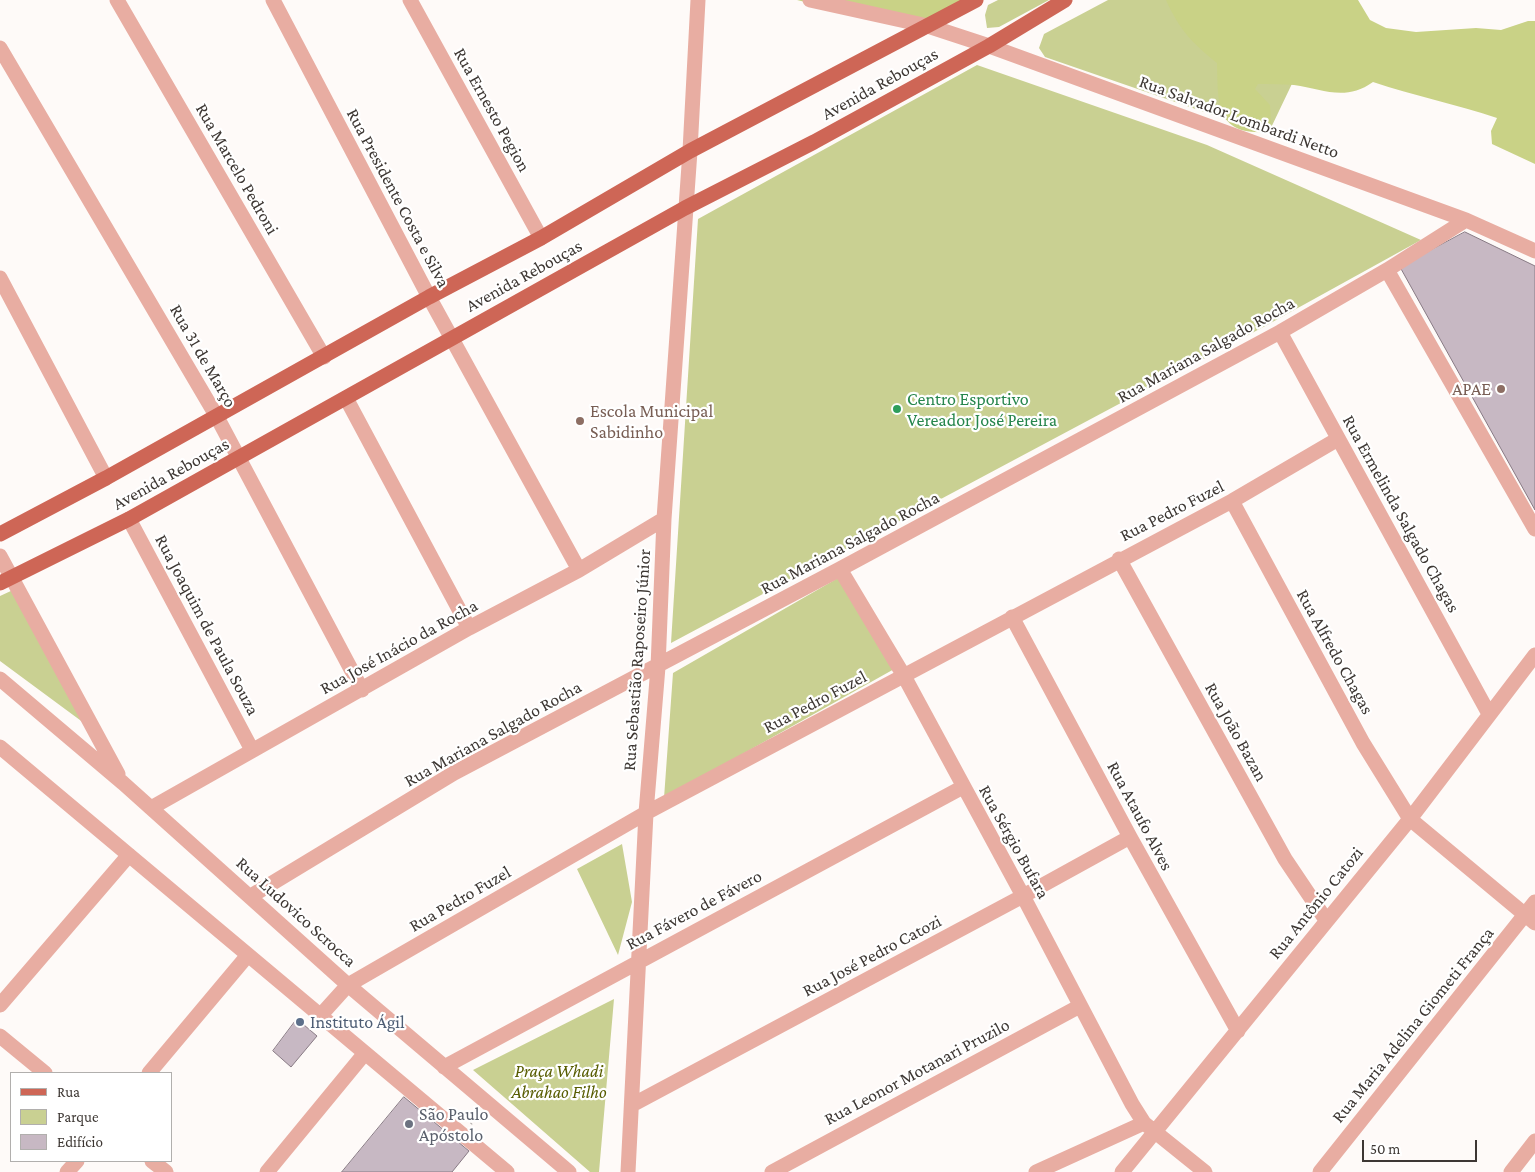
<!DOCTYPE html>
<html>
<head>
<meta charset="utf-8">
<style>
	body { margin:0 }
	#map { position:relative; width:1535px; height:1172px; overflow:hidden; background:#fefaf8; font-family:"Crimson Pro",serif }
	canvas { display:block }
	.legend { position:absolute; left:10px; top:1072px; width:162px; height:90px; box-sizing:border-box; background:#fff; border:1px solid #b1afad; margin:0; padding:6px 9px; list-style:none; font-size:15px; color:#3d3733 }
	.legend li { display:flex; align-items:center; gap:10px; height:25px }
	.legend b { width:25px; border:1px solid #b1afad }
	.scale { position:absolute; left:1362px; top:1140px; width:115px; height:22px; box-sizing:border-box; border:2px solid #3d3733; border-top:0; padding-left:6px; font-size:15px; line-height:18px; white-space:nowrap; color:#3d3733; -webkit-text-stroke:4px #fff; paint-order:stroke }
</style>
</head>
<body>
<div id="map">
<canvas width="1535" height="1172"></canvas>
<ul class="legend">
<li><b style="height:6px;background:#ce6656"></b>Rua</li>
<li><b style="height:14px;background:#c9d092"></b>Parque</li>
<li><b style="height:14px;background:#c7b8c3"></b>Edifício</li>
</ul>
<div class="scale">50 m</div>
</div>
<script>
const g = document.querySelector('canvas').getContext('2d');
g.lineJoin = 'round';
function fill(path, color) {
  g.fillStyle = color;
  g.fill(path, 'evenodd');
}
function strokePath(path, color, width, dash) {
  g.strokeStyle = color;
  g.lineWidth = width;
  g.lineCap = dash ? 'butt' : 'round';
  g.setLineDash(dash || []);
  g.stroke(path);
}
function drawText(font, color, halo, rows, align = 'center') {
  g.font = font + ' "Crimson Pro",serif';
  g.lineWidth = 4.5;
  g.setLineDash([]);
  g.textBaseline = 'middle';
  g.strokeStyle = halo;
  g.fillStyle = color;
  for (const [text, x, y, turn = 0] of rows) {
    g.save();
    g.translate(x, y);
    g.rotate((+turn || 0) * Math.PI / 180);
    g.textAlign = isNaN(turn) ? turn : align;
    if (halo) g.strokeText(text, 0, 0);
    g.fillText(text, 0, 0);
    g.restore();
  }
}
fill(new Path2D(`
	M998,0H1049L999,27L987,28L985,15L988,5Z
	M1108,0H1332L1268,134L1045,57L1039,48L1044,34Z
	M977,65L1207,145L1421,240L1267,325L671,643L698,219Z
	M838,578L896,668L664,798L673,673Z
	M13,590L88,726L0,661V596Z
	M622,844L632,902L618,955L577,869Z
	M614,999L599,1172H590L473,1070Z`), '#c9d092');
fill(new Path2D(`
	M797,0H967L914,29Z
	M1166,0H1358L1370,20L1386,28L1416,32L1476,28L1501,30L1528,21H1535V164L1492,144L1491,131L1497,118C1456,104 1414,96 1373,82C1345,102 1323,89 1294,85C1282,84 1270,84 1258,84L1255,89L1270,105L1271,123L1265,132C1215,135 1218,101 1217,63C1192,43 1179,29 1166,0Z`), '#c9d286');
const building = new Path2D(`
	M1465,232L1535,266V510L1400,267Z
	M297,1019L317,1036L291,1067L273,1051Z
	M404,1097L469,1151L452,1172H342Z`);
fill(building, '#c7b8c3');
strokePath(building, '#887a84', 1);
strokePath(new Path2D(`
	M471,1124L479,1115`), '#aca7a4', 2.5, [1, 4]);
strokePath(new Path2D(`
	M117,0L324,357
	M273,0L429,297L579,570
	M410,0L541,238
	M810,0L928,26L989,46L1466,220L1535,251
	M0,48L217,417L362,690
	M1387,270L1535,529
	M0,278L106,478
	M1280,332L1489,714
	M346,398L469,628
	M1232,501L1363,743L1410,819L1535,923
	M129,519L252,750
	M0,556L118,774
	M1119,559L1285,859L1326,920
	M840,569L904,676L1023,896L1132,1104L1144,1123L1205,1172
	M1012,617L1130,837L1238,1031
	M0,679L123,783L348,985L569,1172
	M0,747L507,1172
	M151,808L469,628L579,570L664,519
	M251,896L454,773L840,569L1280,332L1387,270L1466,220
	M0,1005L129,855
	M320,1016L348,985L646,813L1232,501L1338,439
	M0,1036L45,1073
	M444,1067L963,787
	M149,1073L248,955
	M632,1105L1023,896L1130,837
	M152,1161L166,1172
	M67,1172L77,1161
	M267,1172L365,1053
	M628,1172L646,813L658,667L664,519L690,151L698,0
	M772,1172L1080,1006
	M1036,1172L1144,1123
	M1122,1172L1410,819L1535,655
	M1320,1172L1535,902
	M1511,1172L1535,1141`), '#e8ada2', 15);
strokePath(new Path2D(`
	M0,534L106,478L429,297L541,238L690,151L976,0
	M0,583L129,519L685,208L814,142L989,46L1065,0`), '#ce6656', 15);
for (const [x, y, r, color] of [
	[1501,389,5,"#8d6e63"],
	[897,409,5,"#2e9e5b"],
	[580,421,5,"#8d6e63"],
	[300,1022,5,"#5c6f8a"],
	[409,1124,5,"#6b7280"]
]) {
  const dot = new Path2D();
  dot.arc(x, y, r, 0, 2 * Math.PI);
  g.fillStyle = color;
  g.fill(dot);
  strokePath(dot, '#fff', 2);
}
drawText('18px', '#3d3733', '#fff', [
	["Avenida Rebouças",880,84,-29],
	["Rua Ernesto Pegion",492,110,61],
	["Rua Salvador Lombardi Netto",1239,117,20],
	["Rua Marcelo Pedroni",237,169,60],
	["Rua Presidente Costa e Silva",398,198,62],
	["Avenida Rebouças",524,276,-29],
	["Rua Mariana Salgado Rocha",1206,350,-29],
	["Rua 31 de Março",203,356,60],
	["Avenida Rebouças",171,474,-29],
	["Rua Pedro Fuzel",1172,511,-27],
	["Rua Ermelinda Salgado Chagas",1401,514,61],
	["Rua Mariana Salgado Rocha",850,543,-28],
	["Rua Joaquim de Paula Souza",207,625,62],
	["Rua José Inácio da Rocha",399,647,-29],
	["Rua Alfredo Chagas",1335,652,61],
	["Rua Sebastião Raposeiro Júnior",637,660,-86],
	["Rua Pedro Fuzel",815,702,-28],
	["Rua João Bazan",1236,732,61],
	["Rua Mariana Salgado Rocha",493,734,-29],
	["Rua Ataufo Alves",1140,816,62],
	["Rua Sérgio Bufara",1014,842,61],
	["Rua Pedro Fuzel",460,899,-30],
	["Rua Antônio Catozi",1316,903,-51],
	["Rua Fávero de Fávero",694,910,-28],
	["Rua Ludovico Scrocca",296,912,42],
	["Rua José Pedro Catozi",872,956,-28],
	["Rua Maria Adelina Giometi França",1413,1025,-51],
	["Rua Leonor Motanari Pruzilo",917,1072,-28]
]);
drawText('18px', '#785e54', '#fff', [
	["APAE",1491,389],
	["Escola Municipal",590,411,"left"],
	["Sabidinho",590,432,"left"]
], 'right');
drawText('18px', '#27864d', '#fff', [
	["Centro Esportivo",907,399],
	["Vereador José Pereira",907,420]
], 'left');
drawText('18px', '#4e5e75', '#fff', [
	["Instituto Ágil",310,1022]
], 'left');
drawText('italic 18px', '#575c00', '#fff', [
	["Praça Whadi",559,1071],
	["Abrahao Filho",559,1092]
]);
drawText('18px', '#5b616d', '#fff', [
	["São Paulo",419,1114],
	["Apóstolo",419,1135]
], 'left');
</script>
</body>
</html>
